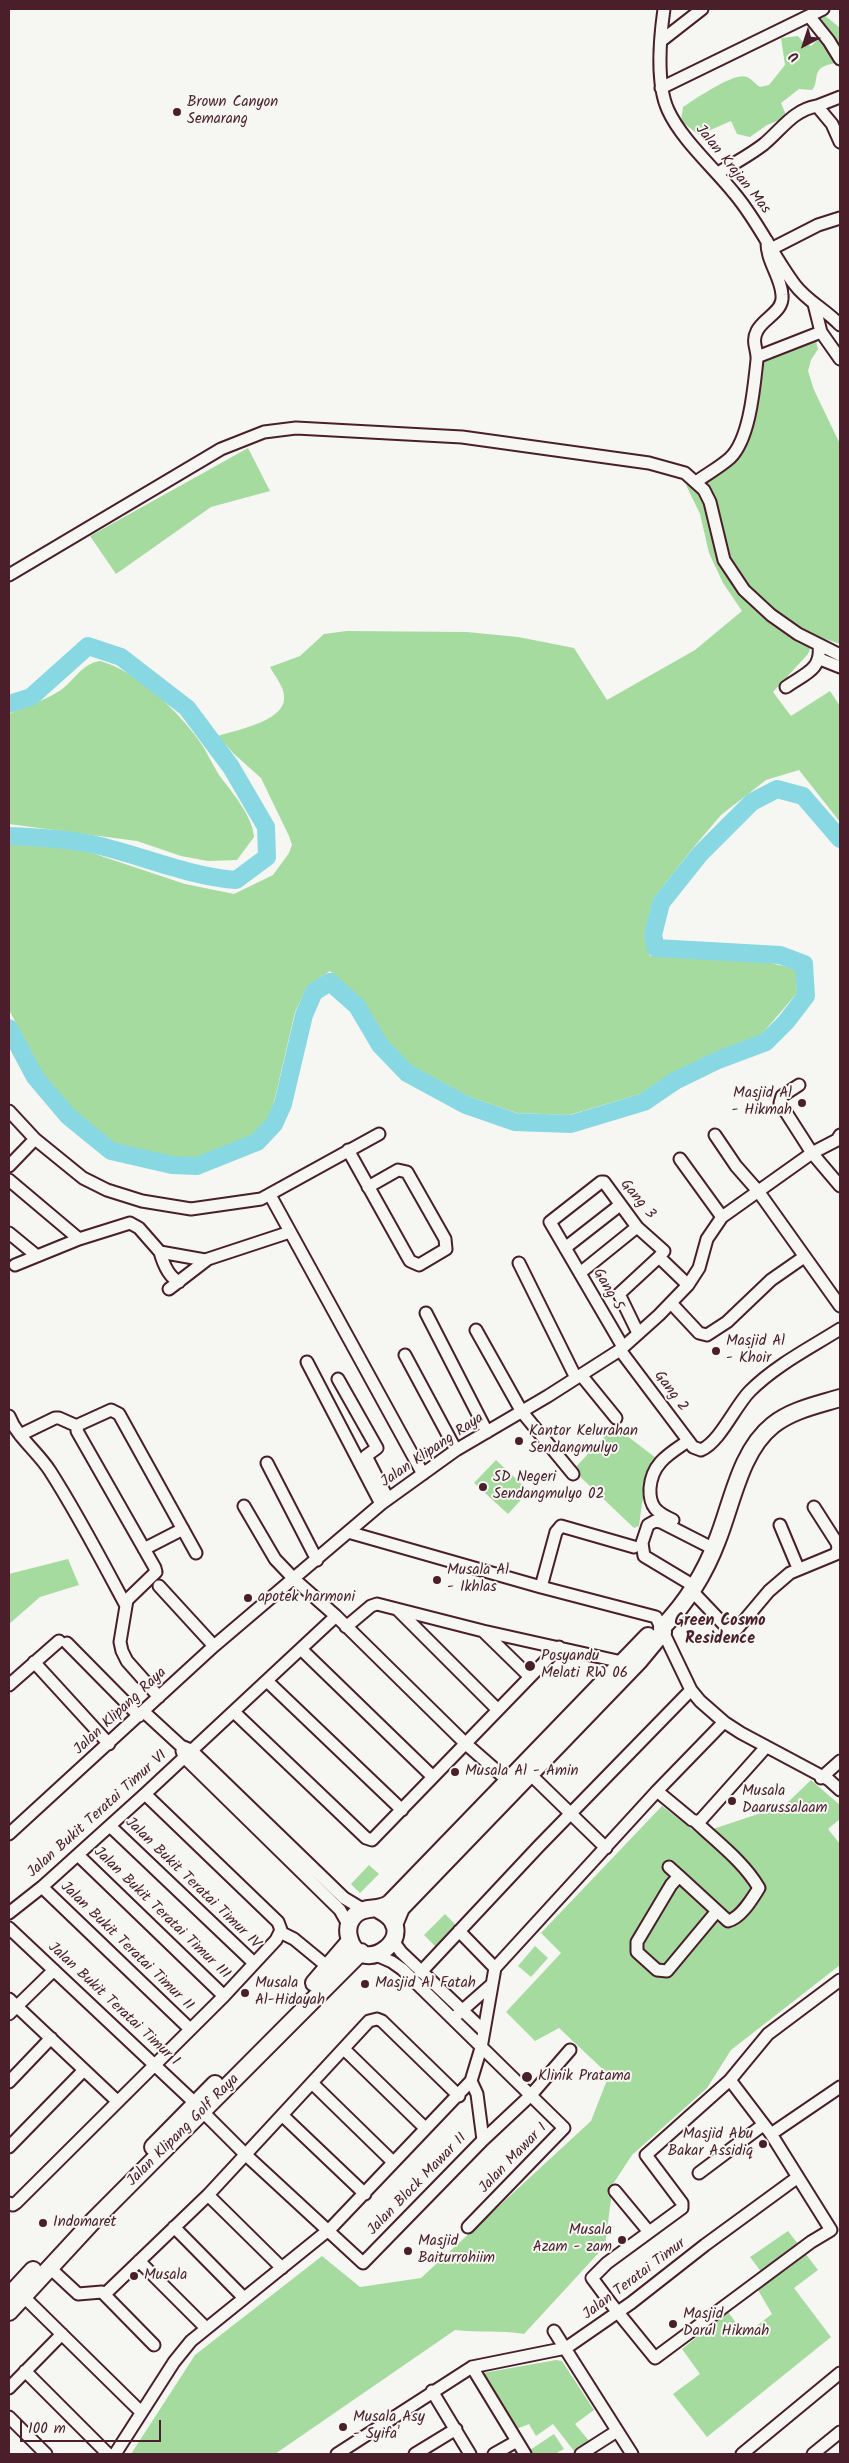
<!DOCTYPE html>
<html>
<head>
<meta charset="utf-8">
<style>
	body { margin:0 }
	#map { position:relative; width:849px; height:2463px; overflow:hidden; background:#f6f6f2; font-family:Kalam,sans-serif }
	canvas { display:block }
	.frame { position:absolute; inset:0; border:10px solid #4a1f2b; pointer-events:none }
	.north { position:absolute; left:779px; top:20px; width:50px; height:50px; -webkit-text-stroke:4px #f6f6f2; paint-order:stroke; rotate:220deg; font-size:14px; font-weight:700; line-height:20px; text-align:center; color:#4a1f2b }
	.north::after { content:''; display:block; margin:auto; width:18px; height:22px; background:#4a1f2b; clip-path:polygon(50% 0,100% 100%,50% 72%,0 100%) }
	.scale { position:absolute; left:20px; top:2420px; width:141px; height:22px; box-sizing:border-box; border:2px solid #4a1f2b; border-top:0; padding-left:6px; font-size:15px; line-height:18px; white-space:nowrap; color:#4a1f2b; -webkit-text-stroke:4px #f6f6f2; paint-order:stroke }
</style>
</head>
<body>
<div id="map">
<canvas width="849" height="2463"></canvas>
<div class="frame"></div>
<div class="north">U</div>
<div class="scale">100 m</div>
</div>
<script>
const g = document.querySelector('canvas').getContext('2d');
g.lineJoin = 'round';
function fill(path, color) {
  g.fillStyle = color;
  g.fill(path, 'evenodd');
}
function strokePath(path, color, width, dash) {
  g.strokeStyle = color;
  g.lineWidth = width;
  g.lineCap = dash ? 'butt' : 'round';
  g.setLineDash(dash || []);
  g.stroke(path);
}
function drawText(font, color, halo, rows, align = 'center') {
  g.font = font + ' Kalam,sans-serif';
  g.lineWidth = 4;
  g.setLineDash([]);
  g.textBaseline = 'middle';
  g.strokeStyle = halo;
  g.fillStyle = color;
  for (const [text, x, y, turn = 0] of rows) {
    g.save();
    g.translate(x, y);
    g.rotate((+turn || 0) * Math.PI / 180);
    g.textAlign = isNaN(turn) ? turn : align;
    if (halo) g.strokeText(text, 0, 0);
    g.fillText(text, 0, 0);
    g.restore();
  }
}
fill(new Path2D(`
	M823,14L840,28V61C834,64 827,64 821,68C814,73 818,84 812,90L799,89L781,103L786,115L784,118L767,125L750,137L737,134L731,121L699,135L681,121L683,107C694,100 735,71 747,77C752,79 755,84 760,87L769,85L785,65L781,38L798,36L803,42L811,46L821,37L815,17Z
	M816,341L818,349L811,360L808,371L814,390L840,444V644L816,636L808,654L773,692L791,716L830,691L840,706V822L799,770L766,780L721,815L693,848L653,899L644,935L650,956C695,958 753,954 796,970L797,993L761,1035L715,1052L671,1074L640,1094L569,1115L517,1113L470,1097L412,1066L387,1040L363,1001L330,971L307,987L295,1012L274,1102L267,1120L252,1135L196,1158L173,1157L115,1144L73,1109L42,1072L9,1010V843L15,841L89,852L185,884L234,894L273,875L289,853L292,845L289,836L261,778L233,753L218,736C236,730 287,721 284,696C284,687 274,675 270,667L300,656L324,634L347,631L467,632L518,637L574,648L607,700L695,650L742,611L723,583L709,553L700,514L686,485L714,478L743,447L760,367L766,359Z
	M248,448L270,491L211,507L116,574L90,536Z
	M100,661C137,671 178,711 200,742C207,752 212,764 219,775C232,792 253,817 254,837L237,860L208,861L181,856L137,841L9,824V714C24,707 41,702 56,693C73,684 80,664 100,661Z
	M614,1426L656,1458L642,1503L639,1526L634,1528L573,1470Z
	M496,1460L529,1491L508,1514L474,1483Z
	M68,1559L79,1585L40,1597L9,1624V1574Z
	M811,1780L840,1805V1819L828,1829L840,1844V1965L731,2050L707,2088L632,2155L613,2184L605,2246L524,2334C501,2330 478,2333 455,2330L275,2454H131L195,2355L322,2256L360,2287L421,2278L591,2121L609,2075L559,2028L535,2041L506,2012L561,1953L541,1933L662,1806L698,1834L785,1805Z
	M369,1865L379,1874L360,1893L351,1884Z
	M445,1914L456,1925L435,1946L424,1935Z
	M535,1946L548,1958L531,1977L518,1966Z
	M788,2231L818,2270L794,2288L831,2337L707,2437L673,2394L700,2374L682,2349L728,2312L745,2335L772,2314L758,2290L786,2269L780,2260L762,2273L750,2257Z
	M556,2360L562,2361L594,2410L575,2424L590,2442L574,2451L553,2424L536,2436L529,2424L514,2430L483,2373Z
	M554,2434L564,2449L555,2454H533L530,2450Z`), '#a5db9e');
strokePath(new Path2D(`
	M9,704L31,697L88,646L121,657L187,708L231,767L266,827L267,857L236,880C187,876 141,855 92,844C65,839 37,837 9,836
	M9,1028L35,1077L68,1116L111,1151L172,1165L197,1166L257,1142L274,1124L283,1104L304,1015L314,992L330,982L357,1006L380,1045L407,1073L466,1105L515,1122L571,1124L644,1102L675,1081L718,1060L766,1042L786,1022L806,996L804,964L780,955L656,948L653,935L661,903L700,854L752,802L777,789L803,796L840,839`), '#87d8e2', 18);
const street = new Path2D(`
	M664,9C660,37 656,84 668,110C681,139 714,168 734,193C758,221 773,256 795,285C807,301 826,310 840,325
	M809,16L829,41L840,59
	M661,41L702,9
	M661,88L823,9
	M817,106L840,97
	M718,173C733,164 750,155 764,144C781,130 793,110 817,106L832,124L840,142
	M773,248L818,225L840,218
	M814,304L821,332L840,359
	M757,357L821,332
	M696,482C707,474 720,467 730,458C750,439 754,387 757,360C758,350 751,342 757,331C763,318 784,312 782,295C781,276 766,261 767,241
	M9,575L221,449L264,432L296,428L462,437L649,463L685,473L704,490L710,502L724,560L744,590L771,615L798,634L840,655
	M820,659L840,667
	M786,687C804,674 822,670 819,646
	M799,1085L782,1096L780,1103L812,1153L840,1186
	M9,1111L35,1139L83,1178L107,1190L142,1201L191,1209L261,1199L379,1134
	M715,1135L736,1166L758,1191L840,1306
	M348,1150L406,1254L410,1261L419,1265L446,1249L445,1239L407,1172L398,1170L368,1187
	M680,1159L722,1217
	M9,1166L35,1139
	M9,1180L79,1239
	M270,1195L423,1474
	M9,1233L37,1256
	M565,1248L620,1205
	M160,1252C163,1263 169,1277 179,1282
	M519,1263L576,1378
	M15,1265L79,1239L130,1223L139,1228L160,1252L205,1260L290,1232
	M580,1273L637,1227
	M169,1289L208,1259
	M671,1303L699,1333L707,1335L727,1322L771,1280L804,1257
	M426,1313L487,1432
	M476,1330L522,1412L573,1474
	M638,1333L619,1294L659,1257
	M623,1347L550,1222L601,1182H604L637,1227L664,1251L659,1257L688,1285
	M620,1350L693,1447L701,1450C720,1442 735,1406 750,1391C776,1365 810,1348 840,1329
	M405,1355L456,1450
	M307,1362L381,1504
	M581,1375L616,1418
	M338,1379L377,1448L366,1456L388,1499
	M9,1416C17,1437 37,1451 50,1471C77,1513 101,1559 125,1604
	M20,1435L55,1418H59L77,1426
	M267,1463L317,1560
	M244,1506L275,1559L295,1580L336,1616L466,1744L514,1786
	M673,1520C657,1513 649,1507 650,1488C652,1463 669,1454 688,1441
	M780,1525L798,1568
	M348,1532L541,1587L656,1617L691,1690L700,1701L724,1722L741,1733L829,1780L840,1790
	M144,1549L183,1529
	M159,1586L214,1646
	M694,1586L644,1556L642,1543L648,1525L655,1521L661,1522L714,1549
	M541,1587L556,1532L561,1526L634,1547
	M692,1591L730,1631L737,1629L769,1591L790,1573L836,1554L838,1548L837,1543L814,1507
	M398,1610L498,1710
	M346,1627L371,1606L377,1604L483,1631L622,1662
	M483,1631L530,1677
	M67,1643L139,1716
	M302,1650L433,1777
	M34,1662L109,1744
	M267,1681L402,1810
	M9,1685L59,1641
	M159,1697L127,1661L122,1651L120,1642L127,1600L156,1572L155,1568L77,1431L78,1425L111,1410L119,1414L196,1553
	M143,1711L181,1746L191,1750L344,1898L364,1910
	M234,1712L366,1838L372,1840L559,1647
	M182,1751L184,1757L340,1910L349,1926
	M531,1775L606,1848
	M821,1778L840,1761
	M657,1791L692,1820L699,1822L766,1747
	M696,1822C717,1842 744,1862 759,1888C752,1899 741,1918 728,1921L679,1876L671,1885L637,1942V1952L657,1970L667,1971L717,1911
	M110,1826L254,1963
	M9,1834L214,1646L381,1504L456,1450L548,1396L620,1350L659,1315L688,1285L699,1268L707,1239L722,1217L812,1153L837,1140L840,1135
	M78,1855L224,1996
	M669,1867L679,1876
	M42,1887L190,2029
	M9,1913L42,1887L145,1794L336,1616
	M9,1928L196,2104
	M459,1931L495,1968
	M280,1932L294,1939L328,1967
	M393,1941L401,1952L484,2031
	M376,1955L392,1962L402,1969L564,2128L468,2227
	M421,1972L538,1847L691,1690
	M9,1999L117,2101
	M9,2014L54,1970
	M457,2015L491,1985
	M345,2050L425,2128
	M730,2080L646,2155L682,2203V2208L607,2263L592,2278L612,2305L655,2358L811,2242L831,2230L771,2134L840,2087
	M9,2082L51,2038
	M312,2083L393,2162
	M203,2112L246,2155L363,2263L483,2140L531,2095L570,2050
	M282,2115L365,2194
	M771,2134L730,2080L768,2034L840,1980
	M483,2140L477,2094L471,2081L481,2048L495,1968L657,1791L724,1722
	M9,2147L84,2070
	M699,2173L763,2125
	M615,2191L649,2232
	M208,2195L282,2268
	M9,2203L13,2205L16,2203L224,1996L276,1940L281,1930L278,1922L145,1794
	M174,2227L244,2298
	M139,2261L206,2328
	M50,2268L78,2294L102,2292L154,2345
	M105,2294L208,2195L369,2021L377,2019L382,2021L459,2096
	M24,2297L141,2412
	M554,2331L632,2454
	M472,2367L525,2454
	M25,2371L108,2454
	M9,2388L62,2334
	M432,2391L470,2454
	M9,2417L46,2454
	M115,2454L174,2362L191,2341L331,2228L471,2081
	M337,2454L472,2367L566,2348L631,2303L705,2245L798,2177
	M415,2454L456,2429
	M494,2454L517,2441
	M581,2454L617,2431
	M742,2454L840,2373
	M813,2454L840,2432`);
const secondary = new Path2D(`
	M379,1910C426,1934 359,1981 349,1937C347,1929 349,1921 355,1915C365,1905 379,1912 390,1903L648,1636
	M394,1925L401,1908L639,1661L663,1632L662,1628C686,1603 705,1573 717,1541C732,1504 740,1451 773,1425C792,1410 817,1405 840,1398
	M314,1983L350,1941
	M153,2147L215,2084
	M9,2296L33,2270
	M9,2312L94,2220L361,1952`);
strokePath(street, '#4a1f2b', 15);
strokePath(secondary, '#4a1f2b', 20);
strokePath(street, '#f6f6f2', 11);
strokePath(secondary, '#f6f6f2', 16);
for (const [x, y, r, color] of [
	[177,112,5,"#4a1f2b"],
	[802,1103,5,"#4a1f2b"],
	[716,1351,5,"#4a1f2b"],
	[519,1441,5,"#4a1f2b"],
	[483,1487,5,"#4a1f2b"],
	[437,1580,5,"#4a1f2b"],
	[248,1598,5,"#4a1f2b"],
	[530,1666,6,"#4a1f2b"],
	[455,1772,5,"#4a1f2b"],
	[732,1801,5,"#4a1f2b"],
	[365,1984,5,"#4a1f2b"],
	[245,1993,5,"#4a1f2b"],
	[527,2077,6,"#4a1f2b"],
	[763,2144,5,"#4a1f2b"],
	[43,2223,5,"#4a1f2b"],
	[622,2240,5,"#4a1f2b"],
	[408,2251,5,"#4a1f2b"],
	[134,2276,5,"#4a1f2b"],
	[673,2324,5,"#4a1f2b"],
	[343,2427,5,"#4a1f2b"]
]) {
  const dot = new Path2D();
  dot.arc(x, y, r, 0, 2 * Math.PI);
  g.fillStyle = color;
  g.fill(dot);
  strokePath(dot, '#f6f6f2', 2);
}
drawText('15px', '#4a1f2b', '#f6f6f2', [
	["Brown Canyon",187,103],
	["Semarang",187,120],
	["Masjid Al",792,1094,"right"],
	["- Hikmah",792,1111,"right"],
	["Masjid Al",726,1342],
	["- Khoir",726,1359],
	["Kantor Kelurahan",529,1432],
	["Sendangmulyo",529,1449],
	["SD Negeri",493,1478],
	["Sendangmulyo 02",493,1495],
	["Musala Al",447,1571],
	["- Ikhlas",447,1588],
	["apotek harmoni",258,1598],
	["Posyandu",541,1657],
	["Melati RW 06",541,1674],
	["Musala Al - Amin",465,1772],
	["Musala",742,1792],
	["Daarussalaam",742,1809],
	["Musala",255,1984],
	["Al-Hidayah",255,2001],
	["Masjid Al Fatah",375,1984],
	["Klinik Pratama",538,2077],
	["Masjid Abu",753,2135,"right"],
	["Bakar Assidiq",753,2152,"right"],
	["Indomaret",53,2223],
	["Musala",612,2231,"right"],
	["Azam - zam",612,2248,"right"],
	["Masjid",418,2242],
	["Baiturrohiim",418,2259],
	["Musala",144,2276],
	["Masjid",683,2315],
	["Darul Hikmah",683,2332],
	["Musala Asy",353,2418],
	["- Syifa'",353,2435]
], 'left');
drawText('15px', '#4a1f2b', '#f6f6f2', [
	["Jalan Krajan Mas",732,170,51],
	["Gang 3",637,1200,50],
	["Gang 5",607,1290,60],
	["Gang 2",670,1392,53],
	["Jalan Klipang Raya",433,1451,-34],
	["Jalan Klipang Raya",121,1712,-43],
	["Jalan Bukit Teratai Timur VI",98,1815,-42],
	["Jalan Bukit Teratai Timur IV",192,1884,44],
	["Jalan Bukit Teratai Timur III",161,1914,44],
	["Jalan Bukit Teratai Timur II",126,1947,44],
	["Jalan Bukit Teratai Timur I",113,2005,43],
	["Jalan Klipang Golf Raya",184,2131,-45],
	["Jalan Mawar I",514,2159,-46],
	["Jalan Block Mawar II",418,2185,-46],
	["Jalan Teratai Timur",635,2280,-37]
]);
drawText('bold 16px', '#4a1f2b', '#f6f6f2', [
	["Green Cosmo",720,1622],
	["Residence",720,1640]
]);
</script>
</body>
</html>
